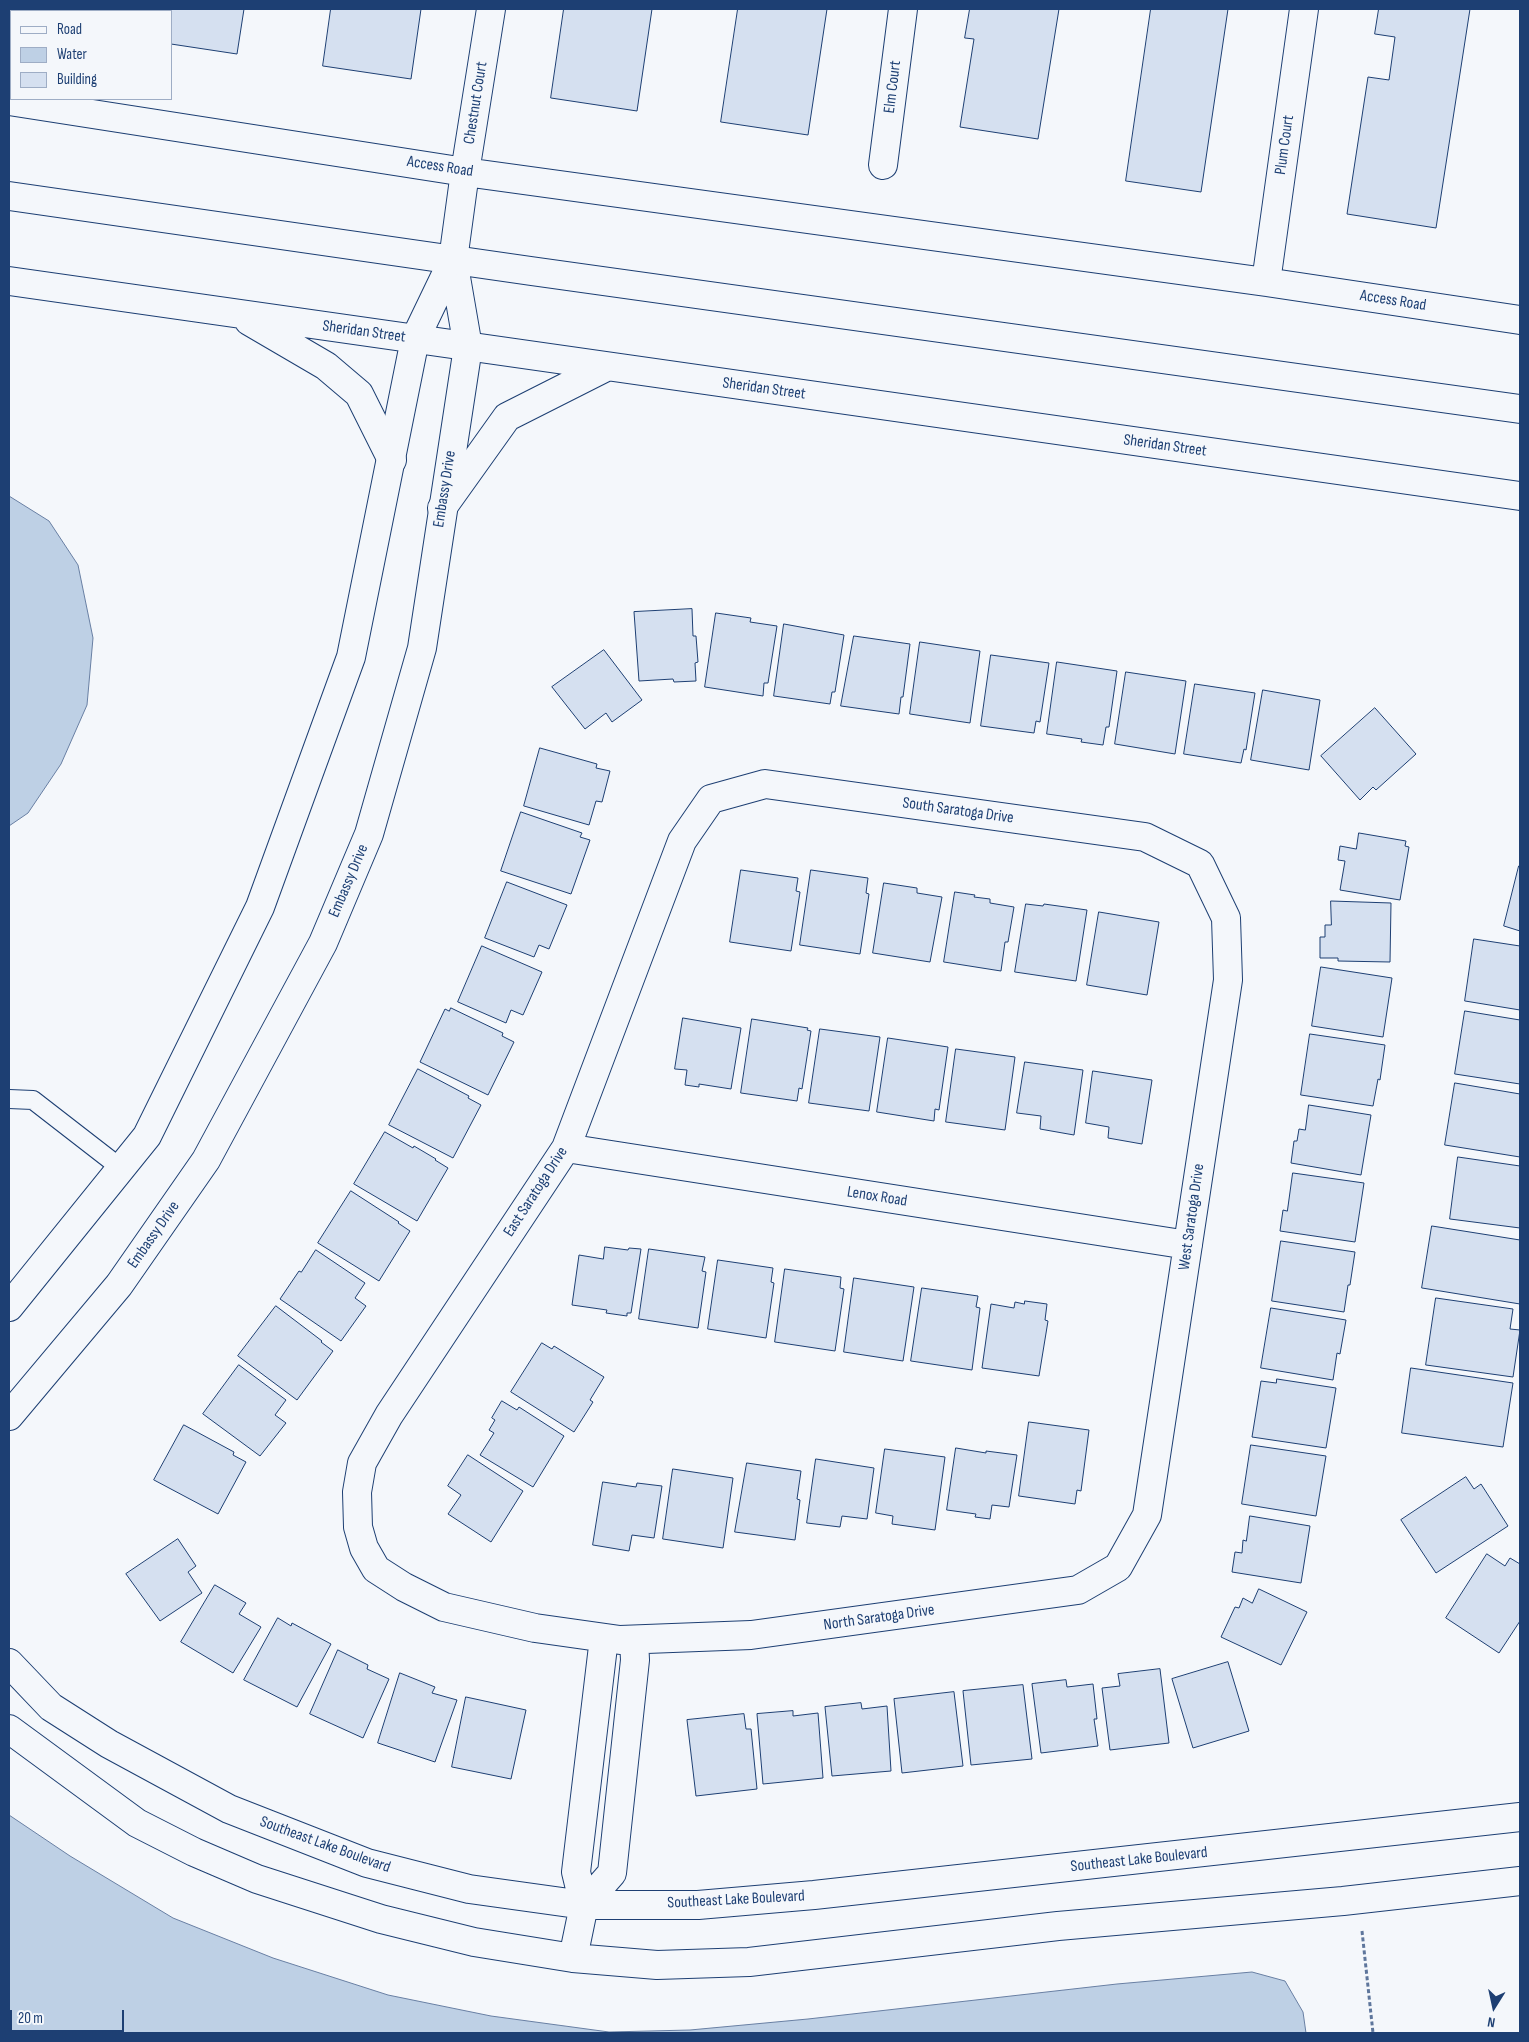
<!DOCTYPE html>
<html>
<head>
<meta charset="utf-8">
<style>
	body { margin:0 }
	#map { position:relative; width:1529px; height:2042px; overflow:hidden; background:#f4f7fb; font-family:"Sofia Sans Condensed",sans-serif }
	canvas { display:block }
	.frame { position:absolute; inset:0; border:10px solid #1d3f73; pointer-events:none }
	.legend { position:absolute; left:10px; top:10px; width:162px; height:90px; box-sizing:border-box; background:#f4f7fb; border:1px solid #9eadc5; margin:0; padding:6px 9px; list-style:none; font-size:15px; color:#1d3f73 }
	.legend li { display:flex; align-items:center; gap:10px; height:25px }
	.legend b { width:25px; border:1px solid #9eadc5 }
	.north { position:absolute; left:1469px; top:1982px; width:50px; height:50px; -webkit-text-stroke:4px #f4f7fb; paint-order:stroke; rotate:190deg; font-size:14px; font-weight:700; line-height:20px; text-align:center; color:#1d3f73 }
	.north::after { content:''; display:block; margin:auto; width:18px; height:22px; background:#1d3f73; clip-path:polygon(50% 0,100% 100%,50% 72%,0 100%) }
	.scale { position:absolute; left:10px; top:2010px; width:114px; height:22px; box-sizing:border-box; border:2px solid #1d3f73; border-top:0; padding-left:6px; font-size:15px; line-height:18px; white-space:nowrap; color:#1d3f73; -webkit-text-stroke:4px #f4f7fb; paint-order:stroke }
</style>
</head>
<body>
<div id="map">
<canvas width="1529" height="2042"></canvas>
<div class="frame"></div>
<ul class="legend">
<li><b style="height:6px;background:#f4f7fb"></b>Road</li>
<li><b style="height:14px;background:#bed0e5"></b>Water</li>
<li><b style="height:14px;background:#d5e0f0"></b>Building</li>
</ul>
<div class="north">N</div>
<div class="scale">20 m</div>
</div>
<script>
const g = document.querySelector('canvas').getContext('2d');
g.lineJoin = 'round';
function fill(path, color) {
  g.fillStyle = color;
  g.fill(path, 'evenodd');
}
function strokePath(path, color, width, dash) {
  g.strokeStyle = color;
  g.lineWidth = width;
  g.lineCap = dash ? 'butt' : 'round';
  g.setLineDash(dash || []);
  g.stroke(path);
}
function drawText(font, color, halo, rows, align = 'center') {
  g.font = font + ' "Sofia Sans Condensed",sans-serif';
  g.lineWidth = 4;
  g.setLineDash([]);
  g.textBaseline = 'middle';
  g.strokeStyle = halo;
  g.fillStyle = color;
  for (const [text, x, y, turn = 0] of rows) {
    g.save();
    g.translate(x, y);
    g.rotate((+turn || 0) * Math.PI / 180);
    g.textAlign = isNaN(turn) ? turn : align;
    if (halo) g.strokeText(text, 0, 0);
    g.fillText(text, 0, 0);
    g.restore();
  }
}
const water = new Path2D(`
	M9,496L49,521L78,565L93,638L87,705L61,764L28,813L9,826Z
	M9,1815L70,1856L173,1918L273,1958L388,1995L491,2016L609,2032L690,2030L808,2019L1117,1984L1252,1972L1285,1981L1303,2012L1306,2033H9Z`);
fill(water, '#bed0e5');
strokePath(water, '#687fa3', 1);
const building = new Path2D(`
	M9,9H17V11H11V24H9Z
	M157,9H244L237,54L171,44V11H156Z
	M331,9H421L411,79L323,66Z
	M564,9H652L637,111L551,98Z
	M738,9H827L808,135L721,122Z
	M970,9H1059L1038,139L960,127L974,39L965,38Z
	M1151,9H1228L1201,192L1126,181Z
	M1379,9H1470L1436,228L1347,214L1368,77L1389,80L1395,37L1375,34Z
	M692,609L693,636H696L698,662L695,663L696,681L674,682L673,679L639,681L634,612Z
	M716,613L751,618L750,622L777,626L768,683H764L763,696L705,687Z
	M784,624L844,635L835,692H832L830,704L774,696Z
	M854,636L910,644L903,697H901L899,714L841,706Z
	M920,642L980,651L970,723L910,714Z
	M604,650L642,700L612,722L606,713L585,729L552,687Z
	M991,655L1049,663L1040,722L1036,721L1034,733L981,726Z
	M1057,662L1117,671L1109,727H1106L1103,745L1081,742L1082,739L1047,734Z
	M1126,672L1186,681L1175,754L1115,744Z
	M1195,684L1255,693L1246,750L1244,749L1241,763L1184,754Z
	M1263,690L1320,700L1309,770L1251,760Z
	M1375,708L1416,754L1376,790L1373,787L1360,800L1321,756Z
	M540,748L597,764L596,768L610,771L602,802L596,801L589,825L524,806Z
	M521,812L582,833L580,837L590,840L571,894L501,871Z
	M1359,833L1406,841L1405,846L1409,847L1400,900L1340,890L1345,861L1338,860L1340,846L1356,849Z
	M1519,866H1520V931L1504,926Z
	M741,870L798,878L796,891L800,892L791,951L730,942Z
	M811,870L868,878L866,893L869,894L860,954L800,945Z
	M507,882L567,905L549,949L539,945L534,957L485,938Z
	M884,883L917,888V893L942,897L930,962L873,953Z
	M955,892L975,895L974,897L990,899V903L1014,907L1008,942H1005L1001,971L944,962Z
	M1331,901L1391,903L1390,962L1338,961V958H1320V937H1325V925H1331Z
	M1026,904L1043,906L1044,904L1087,910L1076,981L1015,972Z
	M1099,912L1159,922L1147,995L1087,985Z
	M1474,939L1520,946V1010L1465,1001Z
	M482,946L542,972L523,1015L511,1010L506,1023L458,1002Z
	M1321,967L1392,978L1383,1037L1312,1026Z
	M451,1008L503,1033L502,1036L514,1042L488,1095L420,1062L445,1009L449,1011Z
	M1465,1011L1520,1020V1084L1455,1074Z
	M683,1018L741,1028L731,1089L699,1084V1087L685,1085L687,1070L675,1069Z
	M752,1019L808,1028L807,1030L811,1031L802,1089L799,1088L797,1101L741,1093Z
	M820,1029L880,1037L869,1111L809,1103Z
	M1310,1034L1385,1045L1380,1080L1378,1079L1373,1106L1301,1095Z
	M888,1038L948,1047L939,1110L935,1109L934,1121L877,1112Z
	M956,1049L1015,1057L1005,1130L946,1122Z
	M1025,1062L1083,1070L1074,1135L1040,1129L1041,1116L1017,1113Z
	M418,1069L469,1096L468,1098L481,1105L453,1158L389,1125Z
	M1093,1071L1152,1080L1142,1144L1108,1138L1109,1127L1086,1123Z
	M1455,1083L1520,1094V1157L1445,1145Z
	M1309,1105L1371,1115L1361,1175L1291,1163L1294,1141H1297L1299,1129L1305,1130Z
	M385,1132L413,1148L414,1146L436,1159L435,1160L448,1168L417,1221L354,1184Z
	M1458,1157L1520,1166V1228L1450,1219Z
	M1293,1173L1364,1183L1355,1242L1280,1231L1283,1210L1287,1211Z
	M351,1191L399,1222L398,1223L410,1231L379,1281L318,1243Z
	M1432,1226L1520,1240V1304L1422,1288Z
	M1281,1241L1355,1252L1350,1285H1348L1344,1312L1272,1301Z
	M605,1247L628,1250L629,1248L641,1249L631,1313H627V1316L606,1313L607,1310L572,1305L579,1255L603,1259Z
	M649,1249L705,1257L702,1271L706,1272L698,1328L639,1319Z
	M316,1250L365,1283L355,1298L366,1306L341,1341L280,1299L299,1271L301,1272Z
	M718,1260L773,1268L771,1282L774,1283L766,1338L708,1329Z
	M785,1269L841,1277L840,1288L844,1289L835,1351L775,1342Z
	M854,1278L914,1287L903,1361L844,1352Z
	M922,1288L978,1296L976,1307L980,1308L972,1370L911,1361Z
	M1436,1298L1513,1309L1510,1329L1520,1330L1513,1377L1426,1365Z
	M1025,1301L1047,1304L1045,1320L1048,1321L1039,1376L982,1368L991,1304L1014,1308L1015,1302L1024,1304Z
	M276,1306L322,1341L321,1342L333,1351L297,1400L238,1356Z
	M1271,1308L1346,1320L1340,1354L1337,1353L1333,1380L1261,1368Z
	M542,1343L552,1349L554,1346L604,1377L590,1400L593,1402L574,1432L511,1392Z
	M239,1365L286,1400L275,1415L286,1423L260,1456L203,1414Z
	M1411,1368L1513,1383L1503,1447L1402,1433Z
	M1277,1379L1336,1388L1326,1448L1252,1437L1261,1381L1276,1383Z
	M502,1401L517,1410L519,1407L564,1436L533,1487L480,1455L494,1433L489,1430L495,1420L492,1418Z
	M1029,1422L1089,1430L1081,1491L1077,1490L1075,1504L1019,1496Z
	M184,1425L234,1452L233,1455L246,1462L218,1514L154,1480Z
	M1251,1445L1326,1456L1316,1516L1242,1504Z
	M956,1448L986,1453V1451L1017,1455L1009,1507L992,1505L990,1519L975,1517L976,1514L947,1510Z
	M885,1449L945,1457L935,1530L892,1524L893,1516L876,1513Z
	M468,1455L523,1491L491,1542L448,1514L461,1495L448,1486Z
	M816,1459L874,1468L867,1519L842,1516L840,1527L807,1523Z
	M747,1463L801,1471L797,1499L800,1500L795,1540L735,1532Z
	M673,1469L733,1478L723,1548L663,1539Z
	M1466,1477L1474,1489L1481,1484L1508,1526L1436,1573L1401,1520Z
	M603,1482L636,1487L637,1483L662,1486L654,1538L632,1535L629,1551L593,1545Z
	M1250,1516L1310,1526L1301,1583L1232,1572L1235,1552L1242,1553L1243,1540L1246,1541Z
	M178,1539L196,1566L188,1572L202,1593L160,1621L126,1574Z
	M1487,1554L1505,1566L1510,1558L1520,1564V1621L1499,1653L1446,1618Z
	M215,1585L246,1603L239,1614L261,1627L233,1673L181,1642Z
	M1259,1589L1307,1612L1281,1665L1221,1637L1235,1607L1239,1608L1243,1598L1252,1603Z
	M278,1618L291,1626L292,1623L331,1644L297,1707L244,1680Z
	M338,1650L368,1665L367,1669L389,1679L363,1738L310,1714Z
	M1228,1662L1249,1731L1193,1748L1172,1679Z
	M1160,1669L1169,1743L1110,1750L1102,1688L1120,1686L1118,1674Z
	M400,1673L435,1687L432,1693L457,1700L435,1762L378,1743Z
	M1066,1680L1067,1687L1093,1684L1097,1719H1094L1098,1746L1041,1753L1032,1684Z
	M1023,1685L1032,1759L971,1765L963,1691Z
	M954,1692L963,1766L902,1773L894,1699Z
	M466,1697L526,1710L511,1779L452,1767Z
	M861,1703L862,1709L887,1706L891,1771L832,1776L825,1707Z
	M793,1711V1716L818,1713L823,1778L763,1784L757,1714Z
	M744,1714L746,1729H751L757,1789L696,1796L687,1720Z`);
fill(building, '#d5e0f0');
strokePath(building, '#1d3f73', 1);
const service = new Path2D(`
	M9,1099L33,1100L122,1169`);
const minor = new Path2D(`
	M81,11V9
	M9,101L465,172L1266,282L1520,320
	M883,165L903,9
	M1266,282L1304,9
	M765,784L1145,837L1200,864L1226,918L1228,980L1147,1515L1118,1567L1078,1590L751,1635L620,1640L535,1628L444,1607L404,1587L376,1569L364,1548L358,1527L357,1492L362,1463L389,1415L566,1148L682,841L711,799Z
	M566,1148L1188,1245
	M9,1307L147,1136L260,907L351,657L415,339L453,260L465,172L491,9
	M9,1416L119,1285L206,1160L323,943L369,834L422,648L468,347L453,260
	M9,1663L51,1707L109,1744L229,1809L367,1863L469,1889L584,1905H698L814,1895L1520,1817
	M9,1729L137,1823L194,1852L257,1879L381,1919L474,1942L573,1958L657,1965L749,1962L1058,1926L1343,1901L1520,1881
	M584,1905L612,1873L635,1660L634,1640
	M573,1958L584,1905L576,1872L604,1638`);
const primary = new Path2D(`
	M9,196L531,271L1520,409
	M9,281L1520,496
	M249,321L326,366L359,394L392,460
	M442,508L507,417L606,367`);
strokePath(service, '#1d3f73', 20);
strokePath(minor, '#1d3f73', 30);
strokePath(primary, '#1d3f73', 30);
strokePath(new Path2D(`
	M1362,1931L1373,2033`), '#5e769c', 3, [4, 2.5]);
strokePath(service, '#f4f7fb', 18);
strokePath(minor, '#f4f7fb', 28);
strokePath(primary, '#f4f7fb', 28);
drawText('16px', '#1d3f73', '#f4f7fb', [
	["Elm Court",893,87,-83],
	["Chestnut Court",476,103,-81],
	["Plum Court",1285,145,-82],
	["Access Road",440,167,9],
	["Access Road",1393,301,9],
	["Sheridan Street",364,332,8],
	["Sheridan Street",764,389,8],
	["Sheridan Street",1165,446,8],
	["Embassy Drive",445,489,-81],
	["South Saratoga Drive",958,811,8],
	["Embassy Drive",349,881,-67],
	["East Saratoga Drive",536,1192,-57],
	["Lenox Road",877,1197,9],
	["West Saratoga Drive",1192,1217,-82],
	["Embassy Drive",154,1235,-55],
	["North Saratoga Drive",879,1618,-8],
	["Southeast Lake Boulevard",325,1845,20],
	["Southeast Lake Boulevard",1139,1860,-6],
	["Southeast Lake Boulevard",736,1900,-3]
]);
</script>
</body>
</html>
